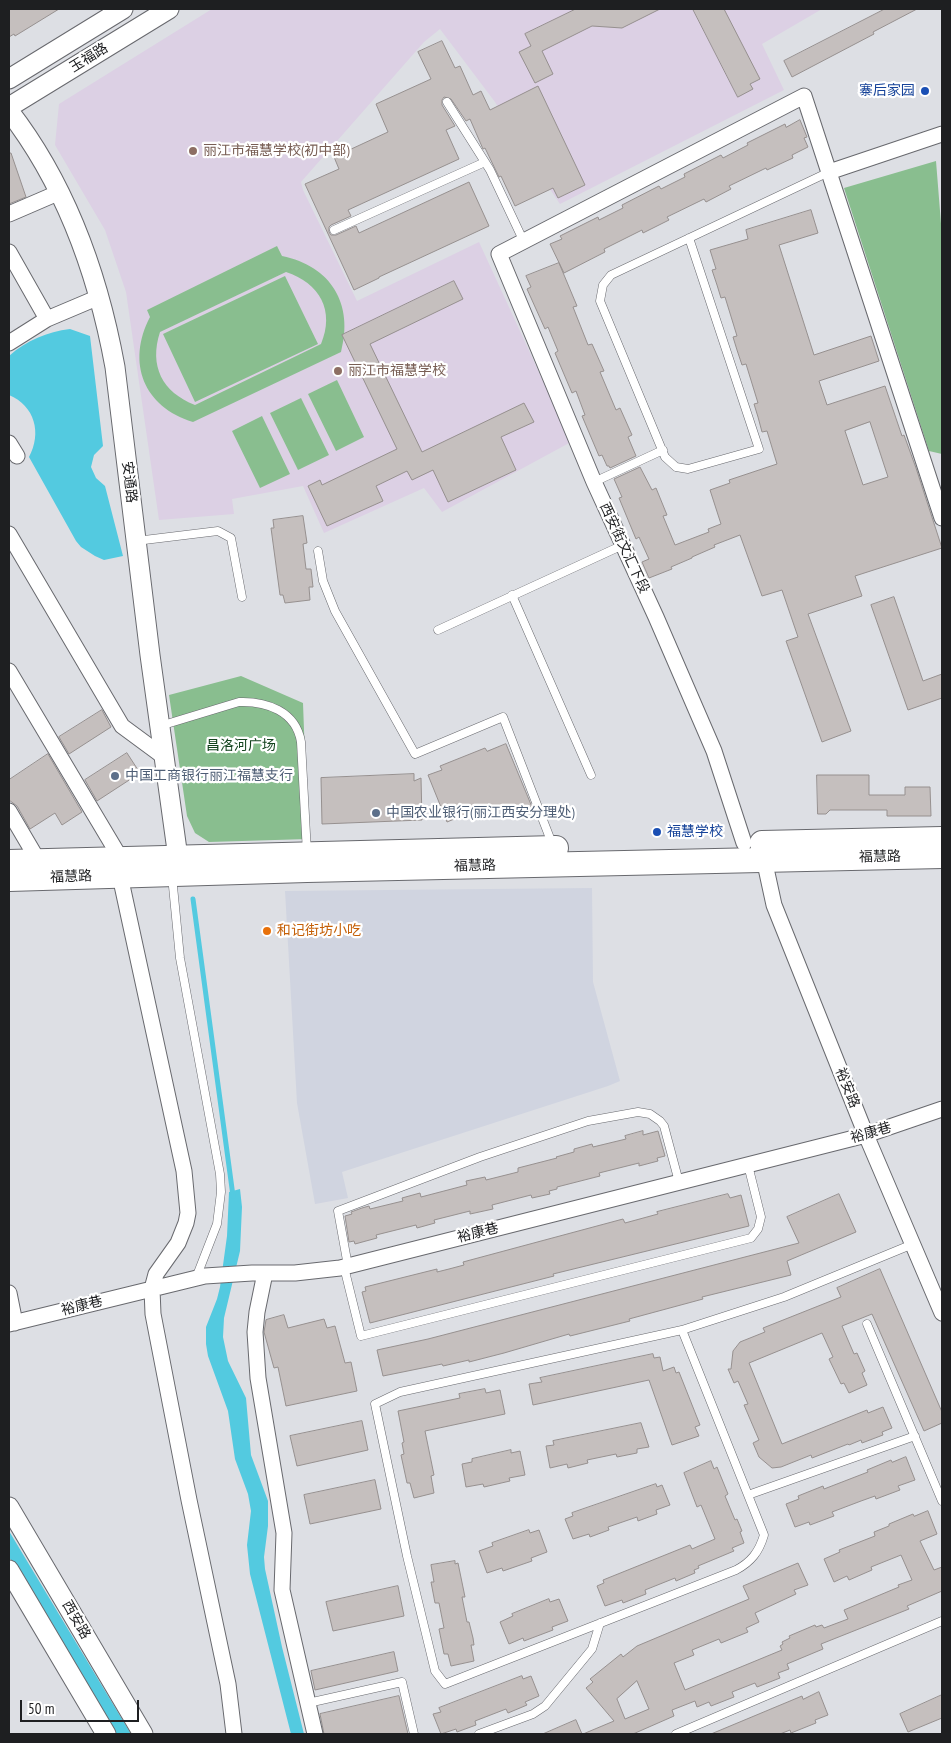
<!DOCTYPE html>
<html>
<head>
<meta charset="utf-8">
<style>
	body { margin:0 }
	#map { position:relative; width:951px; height:1743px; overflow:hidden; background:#dddfe4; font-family:"PT Sans Narrow",sans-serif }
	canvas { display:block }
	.frame { position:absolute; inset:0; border:10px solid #1e1f21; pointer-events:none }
	.scale { position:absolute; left:20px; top:1700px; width:119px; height:22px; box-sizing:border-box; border:2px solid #1e1f21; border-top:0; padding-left:6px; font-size:15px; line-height:18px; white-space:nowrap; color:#1e1f21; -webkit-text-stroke:4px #fff; paint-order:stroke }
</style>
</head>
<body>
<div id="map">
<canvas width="951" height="1743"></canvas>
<div class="frame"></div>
<div class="scale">50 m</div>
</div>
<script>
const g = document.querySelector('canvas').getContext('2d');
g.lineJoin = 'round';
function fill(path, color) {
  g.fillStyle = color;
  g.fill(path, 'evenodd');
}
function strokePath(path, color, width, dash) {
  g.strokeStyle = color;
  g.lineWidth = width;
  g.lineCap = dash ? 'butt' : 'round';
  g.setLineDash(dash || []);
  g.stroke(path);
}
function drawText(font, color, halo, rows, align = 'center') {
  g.font = font + ' "PT Sans Narrow","Noto Sans SC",sans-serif';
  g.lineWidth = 4.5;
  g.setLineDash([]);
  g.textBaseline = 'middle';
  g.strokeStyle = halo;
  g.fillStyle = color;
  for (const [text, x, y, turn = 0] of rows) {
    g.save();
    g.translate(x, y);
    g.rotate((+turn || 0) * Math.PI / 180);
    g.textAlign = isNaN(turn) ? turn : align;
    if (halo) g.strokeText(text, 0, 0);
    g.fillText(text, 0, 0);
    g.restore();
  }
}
fill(new Path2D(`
	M592,888L593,982L620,1081L608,1086L342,1172L348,1198L315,1204L297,1103L285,891Z`), '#d0d4e0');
fill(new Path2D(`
	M212,9H822L762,44L784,90L560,204L528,157L495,102L440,29L424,42L301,182L303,190L357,301L479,242L571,442L442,512L424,488L324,533L303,486L232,499L234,514L159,520L126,292L105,230L55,145L59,104Z`), '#dcd0e4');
fill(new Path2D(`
	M936,161L942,236V454L929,451L844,188Z
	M277,246L282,256C331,266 354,304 341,352L193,422C144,407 126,363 150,317L147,310ZM286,272C320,283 335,311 321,344L195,405C162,392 149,366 160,332Z
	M285,276L318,344L195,402L163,334Z
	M337,380L364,437L336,451L308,394Z
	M301,398L329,455L298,470L270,413Z
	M262,416L290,474L260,488L232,431Z
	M241,676L303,703L308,839L209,842L195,833L187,816L169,695Z`), '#89be8f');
fill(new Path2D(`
	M70,329L90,336L103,446L94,455L91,467L96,478L105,486L123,556L104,560L95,556L81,547L76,541L29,457C42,433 35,406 9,395V356C27,340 47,332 70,329Z
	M240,1189L242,1207L240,1251L224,1318L223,1337L228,1361L246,1398L251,1455L268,1501V1526L264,1557L265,1569L282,1647L304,1734H291L250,1574L247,1545L251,1511L248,1494L235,1459L228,1411L208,1356L206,1344V1327L217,1299L220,1287L227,1236L229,1192Z
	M9,1531L131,1734H115L9,1557Z`), '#53cae0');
strokePath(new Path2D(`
	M193,899L233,1196`), '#53cae0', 5);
const building = new Path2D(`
	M9,9H59L15,36L14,34L9,37Z
	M576,9H660L622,28L592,26L542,51L553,74L535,83L519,52L531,46L525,34Z
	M693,9H724L760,79L750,84L753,89L738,97Z
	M885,9H917L873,32L874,34L792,77L784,61Z
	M442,41L455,68L460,66L473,95L481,91L490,110L538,86L585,185L558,198L553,188L515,206L501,176L499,177L485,148L483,149L470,119L466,121L451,99L444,97L442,100V105L455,126L446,130L459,159L348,210L351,216L331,225L329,227V232L331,235H336L356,226L359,233L469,182L489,226L379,277V278L354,290L305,184L339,169L334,157L388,132L376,104L431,79L418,52Z
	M800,120L807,137L804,138L808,147L792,155L793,158L767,170L766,168L729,186L731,189L706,202L704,199L667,217L669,220L643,233L642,230L604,249L605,252L564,273L550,244L562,239L560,236L598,217L599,220L623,208L622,205L659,186L661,189L685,177L684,174L721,155L723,158L748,145L747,143L785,124L786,127Z
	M9,153H11L26,197L9,204Z
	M811,210L818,233L779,245L814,355L871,336L879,361L819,381L827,405L885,386L902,436L904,435L916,468L942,548L855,576L862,596L808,614L851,731L822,742L786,641L798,637L782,590L762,596L740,535L714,545L715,547L692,557V558L671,567L672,569L649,578L642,562L649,559L639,537L636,539L619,498L622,497L614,479L640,467L652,490L656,488L667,515L663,516L675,545L709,532L708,529L721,524L710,490L730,483L729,480L777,464L767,431L762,432L758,417L754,404L758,403L746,364L742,365L737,350L733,337L737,336L725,297L721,298L717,285L712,270L716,269L710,250L748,239L746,230ZM870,422L888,477L863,485L845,431Z
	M559,263L577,306L573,307L588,345L592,344L604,371L600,372L616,410L620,408L632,435L628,437L636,456L610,468L609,466H607L602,455L599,456L582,416L585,415L576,391L572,393L555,353L558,351L548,327L545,329L527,289L531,287L526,276Z
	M454,281L463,299L370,344L422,452L524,403L534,422L501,437L516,470L448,502L433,470L412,480L407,471L376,486L383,501L327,526L308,486L320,480L322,485L397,449L342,335Z
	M303,516L307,543L303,544L306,569H311L313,587H309L310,600L285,603L283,595H280L271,528H274L273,520Z
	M894,597L923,681L942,674V698L908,710L871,605Z
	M102,710L111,727L69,754L59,737Z
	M506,744L532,807L481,808L447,822L428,775L442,770L440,766L485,748L487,751Z
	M127,753L140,773L97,801L85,780Z
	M48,754L82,812L62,825L55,813L30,829L17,806L9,800V780Z
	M414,774V781L421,778L422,820L322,824L321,778Z
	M817,775H869V795H905V787H930L931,816H887V810H830L826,814H818Z
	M643,1131V1135L658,1131L665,1156L657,1158L658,1161L639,1166V1163L599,1173L600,1176L557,1187V1189L549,1191L550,1194L532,1198L531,1195L492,1205L493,1209L470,1214V1211L434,1220L435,1223L417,1228L416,1225L376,1235L377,1238L355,1244L354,1241L349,1242L345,1216L352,1214L351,1212L362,1208L369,1206L370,1209L403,1201L402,1198L420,1193L421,1197L467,1185L466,1181L485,1177L486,1180L518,1172V1168L557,1158L556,1157L574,1152V1149L592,1144L593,1147L626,1139L625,1136Z
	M728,1194L730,1198L741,1195L749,1226L553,1274L554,1276L370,1323L362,1292L366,1291L365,1287L437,1269V1272L449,1269L464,1265L463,1262L623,1219L625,1223L658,1214L657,1212Z
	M839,1194L856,1232L787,1261L791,1275L702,1297L703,1299L629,1319L630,1321L570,1336L569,1334L504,1353L469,1362V1360L443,1366L442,1364L383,1376L377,1350L428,1339L799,1243L787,1217Z
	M880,1269L942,1412V1423L924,1431L872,1314L842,1326L854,1354L857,1353L865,1371L862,1373L867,1385L849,1393L844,1383L841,1384L829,1359L833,1357L822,1333L749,1363L782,1444L867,1410L868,1413L883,1407L892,1428L882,1432L883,1435L862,1443L861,1440L849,1445L848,1444L812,1458L811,1455L781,1467L772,1468L759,1457L753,1443L759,1440L744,1405L748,1404L738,1381L734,1383L728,1369H731L733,1351L740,1342L765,1332L763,1328L841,1297L837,1288Z
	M284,1315L288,1328L324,1319L327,1328L335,1326L345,1363L351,1362L357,1391L286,1406L278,1367L274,1368L264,1332L266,1320Z
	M653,1354L654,1358L660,1357L663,1371L674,1367L676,1373L679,1372L700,1425L695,1427L699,1436L672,1445L649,1380L533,1405L529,1384L542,1382L540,1378Z
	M485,1389L486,1393L500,1390L505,1414L425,1431L434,1475L431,1476L434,1493L414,1498L410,1483H407L401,1455L404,1454L402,1443L404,1442L398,1411L460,1398L459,1394Z
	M362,1421L368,1450L297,1466L290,1436Z
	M641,1423L649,1447L637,1449V1453L617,1457L616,1454L587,1460L588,1463L568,1468L567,1464L550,1468L546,1446L554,1445L553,1441Z
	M511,1450V1453L520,1451L525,1475L509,1478L510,1481L484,1487L483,1484L466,1487L462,1464L472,1462V1459Z
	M906,1457L915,1480L898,1486L900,1490L876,1499L875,1496L861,1501L832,1512L834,1516L810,1525L809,1522L795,1527L786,1504L799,1499L798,1496L823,1486L824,1489L868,1472L867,1470L891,1460L892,1462Z
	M711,1461L714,1469L717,1467L728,1494L725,1496L735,1520L737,1519L742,1531L740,1532L744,1543L732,1548L734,1551L698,1566L699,1568L694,1570L695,1573L676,1581L675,1578L645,1590L646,1594L623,1603L622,1600L605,1606L597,1586L604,1583L603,1580L690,1545L692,1549L715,1539L701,1505L697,1507L684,1473Z
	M375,1480L381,1509L310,1524L304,1495Z
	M656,1484L657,1487L662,1485L670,1505L656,1510L657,1514L638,1521L637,1517L608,1527L609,1530L590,1537L589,1534L573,1539L565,1519L573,1516L572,1513Z
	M928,1511L937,1534L920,1541L934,1570L942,1567V1591L907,1606L909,1609L821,1644L823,1649L787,1664L789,1669L778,1673L780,1678L757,1687L755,1683L732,1692L734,1697L711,1706L709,1702L697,1707L695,1701L672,1710L674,1716L633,1734H583L614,1721L586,1688L593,1682L590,1679L621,1654L623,1657L637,1646L749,1599L743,1586L798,1563L808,1585L794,1590L796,1594L755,1613L759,1622L746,1628L748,1632L721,1643L719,1639L692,1650L694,1655L674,1663L685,1690L782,1650L780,1646L783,1644L782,1642L790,1638L789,1636L815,1625L816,1627L822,1625L824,1628L848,1619L844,1610L899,1587L898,1585L912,1580L901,1555L871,1567L872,1570L849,1580L847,1576L834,1582L824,1559L840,1552L839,1550L875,1536L874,1532L889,1526V1524L913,1514L914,1516ZM637,1681L649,1709L625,1719L617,1699Z
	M529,1530L530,1533L539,1530L547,1552L531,1558L532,1561L503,1571L502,1568L487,1573L479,1551L493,1546L492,1543Z
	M455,1561V1564L458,1563L465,1597H462L467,1622H469L473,1638L474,1645H471L474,1661L451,1666L448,1654H444L439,1629L444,1628L439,1603H435L431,1582H434L431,1565Z
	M398,1586L404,1616L333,1631L326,1602Z
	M549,1599L550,1602L559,1599L568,1621L552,1627L553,1630L524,1641L523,1638L509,1644L500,1622L513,1616L512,1614Z
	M394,1652L398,1671L315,1690L311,1671Z
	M522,1676L523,1679L531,1676L539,1696L525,1702L527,1705L508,1713L506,1709L475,1721L476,1725L457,1732L456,1729L441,1734L433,1714L441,1712L439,1708Z
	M819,1692L828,1715L815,1720L816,1723L791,1733L790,1730L780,1734H711L802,1696L803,1699Z
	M942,1695V1718L908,1732L900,1714Z
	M399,1696L408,1734H324L320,1714Z
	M576,1720L582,1734H543Z`);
fill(building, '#c5bfbe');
strokePath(building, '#96908f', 1);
const service = new Path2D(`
	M447,102L490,170L524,242
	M334,230L485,162
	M689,238L759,449L688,469L676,467L665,457L600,301L603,285L611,275L829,172
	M594,482L663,450
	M136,541L218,531L231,538L242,597
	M318,551L323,581L335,611L415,754L503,717L553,846
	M512,595L591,775
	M438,630L623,545
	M160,726L239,702C266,701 296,711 301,742L307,853
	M172,876L180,958L220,1174L221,1192L217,1224L196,1278
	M348,1266L338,1211L480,1157L588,1121L638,1112L650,1114L660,1121L664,1126L679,1182
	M344,1267L361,1336L751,1238L758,1229L761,1217L748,1165
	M867,1324L942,1501
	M682,1330L764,1535C759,1552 751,1562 736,1570L445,1684L435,1671L407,1556L375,1404L400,1392L682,1330L784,1297L913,1244
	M748,1495L915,1436
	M308,1703L402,1682L414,1734
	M479,1734L533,1714L545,1706L592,1649L600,1623
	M676,1734L942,1621`);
const minor = new Path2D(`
	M829,172L942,134
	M9,214L60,192
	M9,252L47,319
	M9,343L47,319L99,297
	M9,443L17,456
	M9,534L122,726L164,757
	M9,671L121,859
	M9,811L39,862
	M744,843L714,751L656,617L594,482L499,254L804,96L942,518
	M764,859L774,905L866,1135L942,1313
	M120,876L184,1171L188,1213L186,1223L178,1243L156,1274L152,1289L153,1314L189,1500L228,1684L234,1734
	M265,1273L257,1312L255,1332L258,1378L284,1533L282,1590L315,1734
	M9,1293L15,1323
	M9,1324L205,1276L252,1273H295L340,1268L866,1135L942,1109`);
const tertiary = new Path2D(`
	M9,79L123,9
	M9,107L169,9
	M9,111C67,186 98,274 115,367L150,655L180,872
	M9,1507L143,1734
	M9,1570L106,1734`);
const primary = new Path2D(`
	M762,843L942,839
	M9,862L556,848
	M9,879L307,870L942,856`);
strokePath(service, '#68696e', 9);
strokePath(minor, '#68696e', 17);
strokePath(tertiary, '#68696e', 21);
strokePath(primary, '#68696e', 26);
strokePath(service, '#fff', 8);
strokePath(minor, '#fff', 15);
strokePath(tertiary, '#fff', 19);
strokePath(primary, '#fff', 24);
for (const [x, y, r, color] of [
	[925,91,5,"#1a4fb4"],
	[193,151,5,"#8d6e63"],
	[338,371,5,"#8d6e63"],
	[115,776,5,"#5c6f8a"],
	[376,813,5,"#5c6f8a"],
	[657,832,5,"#1a4fb4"],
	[267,931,5,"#e8710a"]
]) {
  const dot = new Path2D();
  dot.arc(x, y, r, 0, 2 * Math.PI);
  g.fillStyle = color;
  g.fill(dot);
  strokePath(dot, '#fff', 2);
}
drawText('14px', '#1e1f21', '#fff', [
	["玉福路",89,58,-32],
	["安通路",129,482,83],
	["西安街文汇下段",624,548,65],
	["福慧路",880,857,-1],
	["福慧路",475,866,-1],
	["福慧路",71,877,-2],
	["裕安路",847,1088,68],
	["裕康巷",871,1133,-16],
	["裕康巷",478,1233,-14],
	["裕康巷",82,1306,-14],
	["西安路",76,1620,60]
]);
drawText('14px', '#164399', '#fff', [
	["寨后家园",915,91],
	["福慧学校",667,832,"left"]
], 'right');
drawText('14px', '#785e54', '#fff', [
	["丽江市福慧学校(初中部)",203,151],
	["丽江市福慧学校",348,371]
], 'left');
drawText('14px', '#12431d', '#fff', [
	["昌洛河广场",241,746]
]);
drawText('14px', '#4e5e75', '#fff', [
	["中国工商银行丽江福慧支行",125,776],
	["中国农业银行(丽江西安分理处)",386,813]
], 'left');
drawText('14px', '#c56008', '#fff', [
	["和记街坊小吃",277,931]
], 'left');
</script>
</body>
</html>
